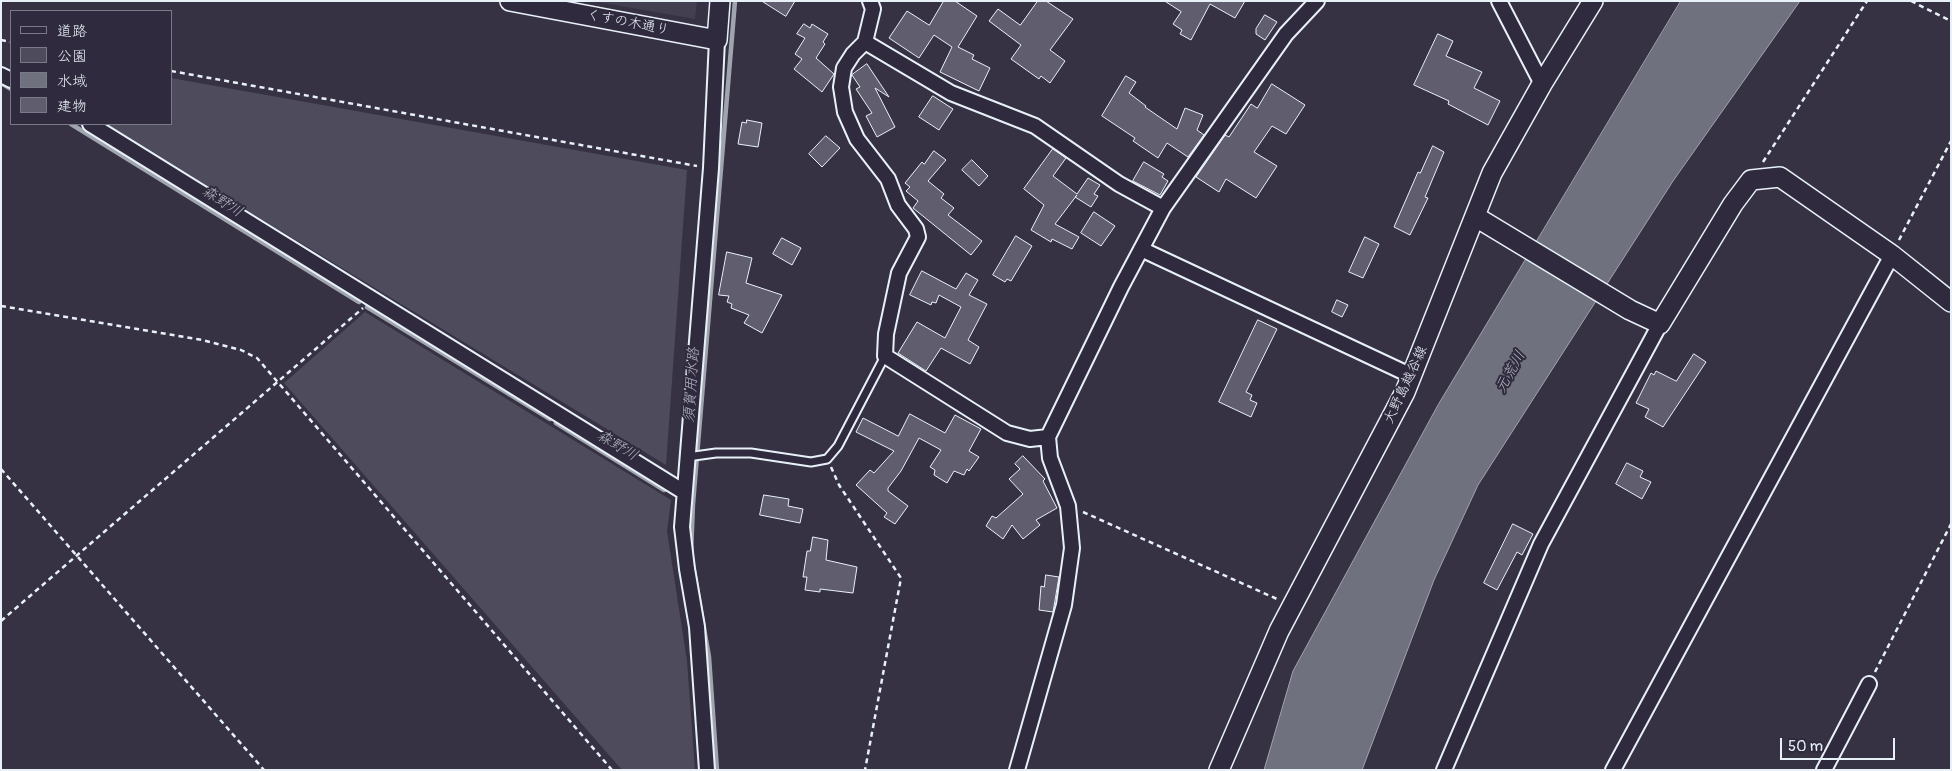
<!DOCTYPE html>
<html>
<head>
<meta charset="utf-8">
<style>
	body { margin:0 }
	#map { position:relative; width:1952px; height:771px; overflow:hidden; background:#363244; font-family:Pangolin,"Klee One",sans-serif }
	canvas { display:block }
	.frame { position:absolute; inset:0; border:2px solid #e8f1f8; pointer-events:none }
	.legend { position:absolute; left:10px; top:10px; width:162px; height:115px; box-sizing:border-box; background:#2f2a3d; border:1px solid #797a88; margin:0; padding:6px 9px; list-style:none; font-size:15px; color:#e8f1f8 }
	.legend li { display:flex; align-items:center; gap:10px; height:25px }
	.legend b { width:25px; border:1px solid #797a88 }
	.scale { position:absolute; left:1780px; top:738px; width:115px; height:22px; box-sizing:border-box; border:2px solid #e8f1f8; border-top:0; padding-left:6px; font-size:15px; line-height:18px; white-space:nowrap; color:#e8f1f8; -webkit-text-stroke:4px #2f2a3d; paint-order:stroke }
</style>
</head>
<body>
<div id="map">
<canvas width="1952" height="771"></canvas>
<div class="frame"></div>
<ul class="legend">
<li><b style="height:6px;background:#2f2a3d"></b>道路</li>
<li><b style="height:14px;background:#4d4b5c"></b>公園</li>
<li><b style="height:14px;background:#70717f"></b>水域</li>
<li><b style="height:14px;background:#605e6e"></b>建物</li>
</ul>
<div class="scale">50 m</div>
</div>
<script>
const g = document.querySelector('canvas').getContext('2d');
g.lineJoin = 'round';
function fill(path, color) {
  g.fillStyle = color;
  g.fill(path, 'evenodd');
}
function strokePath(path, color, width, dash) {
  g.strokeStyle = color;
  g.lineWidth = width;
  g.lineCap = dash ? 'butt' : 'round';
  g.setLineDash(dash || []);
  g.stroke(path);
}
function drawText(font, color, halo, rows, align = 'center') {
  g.font = font + ' Pangolin,"Klee One",sans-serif';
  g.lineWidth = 4;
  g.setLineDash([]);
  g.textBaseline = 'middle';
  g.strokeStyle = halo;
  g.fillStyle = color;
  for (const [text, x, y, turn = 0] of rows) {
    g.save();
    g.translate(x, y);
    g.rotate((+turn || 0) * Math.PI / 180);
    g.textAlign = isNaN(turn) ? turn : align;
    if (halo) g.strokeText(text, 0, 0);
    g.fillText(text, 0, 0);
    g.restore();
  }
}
fill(new Path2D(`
	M592,1H697L695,19Z`), '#433f51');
fill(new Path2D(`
	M171,78L687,170L666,465L105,124H171Z
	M365,312L671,500L667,531L687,661L695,770H622L284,383Z`), '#4d4b5c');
const water = new Path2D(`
	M1681,1H1800L1673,181L1478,485L1434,580L1362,770H1264L1293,671L1438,405Z`);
fill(water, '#70717f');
strokePath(water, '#a0a4af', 1);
strokePath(new Path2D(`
	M1,83L11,89
	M71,124L359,302
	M367,307L550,419
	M556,423L664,490
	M717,770L709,657L691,554L693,504L735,1`), '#a0a4af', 4.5);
const building = new Path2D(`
	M762,1H795L786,16Z
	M944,1H955L977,16L958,47L974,55L972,59L990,68L979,91L940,72L952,47L934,35L919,58L889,38L907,11L929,25Z
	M1038,1H1046L1073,19L1050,50L1065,61L1050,83L1041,76L1039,79L1011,59L1021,45L989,21L998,9L1020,25Z
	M1165,1H1245L1235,18L1210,4L1191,40L1180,34L1182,30L1173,24L1181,12Z
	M1265,15L1277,22L1265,40L1256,34V29Z
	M804,24L810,28L812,24L828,34L823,42L825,44L816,58L834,74L822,92L794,69L802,59L795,54L805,38L797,34Z
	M1438,34L1453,41L1446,56L1482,72L1474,88L1500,101L1488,125L1448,104L1449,101L1414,85Z
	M867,64L889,97L875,88L895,127L877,137L866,116L872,113L856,89L860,87L852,75Z
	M1126,76L1136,82L1129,93L1146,106L1145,107L1177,129L1185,108L1203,115L1197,130L1204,135L1188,157L1167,143L1158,158L1133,141L1135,138L1102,116Z
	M1272,84L1305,105L1286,134L1272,126L1254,152L1277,166L1256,198L1226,179L1219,192L1196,177L1225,135L1229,137L1251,104L1257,108Z
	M933,96L953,109L939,130L919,117Z
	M747,120L762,123L758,147L738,144L742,122L746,123Z
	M826,136L840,148L822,167L809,154Z
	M1433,146L1444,152L1425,197L1428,198L1410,235L1394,227L1418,172L1420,173Z
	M1053,149L1066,158L1053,176L1077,194L1088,178L1100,185L1094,194L1098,196L1091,207L1075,197L1077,195L1055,224L1079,237L1072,249L1052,239L1051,242L1031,230L1044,205L1024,189Z
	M934,151L946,160L928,181L944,194L941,198L954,208L948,215L982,241L971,255L913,208L918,201L906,191L910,187L905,183L922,162L924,164Z
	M972,160L988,176L979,186L962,170Z
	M1144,162L1164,174L1162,177L1168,181L1160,195L1133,181Z
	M1094,212L1115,226L1101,246L1081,233Z
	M1016,236L1032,246L1011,281L1007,279L1005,282L993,275Z
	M1365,237L1379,244L1363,278L1349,272Z
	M782,238L801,248L792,265L773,254Z
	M727,252L752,258L746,283L782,295L762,333L744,323L749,315L731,308L732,304L727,302L729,296L719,295Z
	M922,271L956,289L966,273L978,280L969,295L987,304L968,340L979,347L970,364L941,348L926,371L898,353L917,322L945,338L961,307L939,295L936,303L932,302L931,305L910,295Z
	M1337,300L1348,305L1342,317L1332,312Z
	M1258,320L1277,329L1246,392L1252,395L1250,400L1257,403L1251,417L1219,402Z
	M1694,354L1706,362L1663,427L1645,417L1649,409L1636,403L1651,373L1654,375L1656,371L1676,381Z
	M910,414L945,433L955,415L981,429L969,451L979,457L969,471L967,469L964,475L954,471L947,483L934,475L935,470L930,467L941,450L919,438L901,471L888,488V491L908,506L895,524L884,517L887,513L856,485L870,470L874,473L894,451L856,432L863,418L898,436Z
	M1023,456L1045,479L1043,481L1057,508L1036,520L1040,525L1023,539L1012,525L1003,539L986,526L992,516L996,518L1023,494L1009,479L1020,469L1015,464Z
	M1627,463L1643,471L1640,477L1651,482L1642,499L1616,484Z
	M764,495L789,499L788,506L803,509L800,523L760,515Z
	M1513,524L1533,534L1522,555L1517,552L1497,590L1484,583Z
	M813,537L828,540L826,560L857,567L853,593L820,589V592L805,590L807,577H803L807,551H810Z
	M1046,575L1059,577L1053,612L1039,610L1041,586L1044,587Z`);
fill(building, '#605e6e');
strokePath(building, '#e8f1f8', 1);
const lane = new Path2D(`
	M687,457L716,453H751L811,462L827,459L838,446L885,356`);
const street = new Path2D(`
	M870,1L873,9L865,42L951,93L1035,126L1119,184L1163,208
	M1499,1L1542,84
	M865,42L853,54L844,68L841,87L845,112L857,139L888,179L898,205L916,229L918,237L899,273L886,334L885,356L1007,433L1030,439L1048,437L1121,287L1163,208L1286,34L1317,1
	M1,75L11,80
	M90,124L684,492
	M1141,249L1412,376
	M707,770L697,627L687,569L682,527L711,168L717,40
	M1017,770L1064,605L1072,548L1068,506L1050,458L1048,437
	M1444,770L1541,544L1660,324
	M1613,770L1892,255
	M1824,770L1869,684`);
const secondary = new Path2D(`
	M510,1L717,40L720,1
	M1476,217L1630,310L1660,324L1733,204L1751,180L1780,177L1892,255L1951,302
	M1219,770L1279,631L1405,392L1492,173L1542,84L1593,1`);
strokePath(lane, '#e8f1f8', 11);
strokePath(street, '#e8f1f8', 18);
strokePath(secondary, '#e8f1f8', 22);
strokePath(new Path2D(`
	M1911,1L1951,21
	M1,40L11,42
	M171,71L697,166
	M1763,162L1867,1
	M1899,240L1951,141
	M1,306L202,340L241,350L257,358L612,770
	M831,467L839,485L901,578L865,770
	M1,469L264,770
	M1083,512L1277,599
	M1,621L363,308
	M1875,672L1951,524`), '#e8f1f8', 2.5, [5, 4]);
strokePath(lane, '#2f2a3d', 7);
strokePath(street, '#2f2a3d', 14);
strokePath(secondary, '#2f2a3d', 19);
drawText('14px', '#e8f1f8', '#2f2a3d', [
	["くすの木通り",628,23,11],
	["大野島越谷線",1406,385,-65]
]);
drawText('italic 15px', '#b2b7c2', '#2f2a3d', [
	["森野川",222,202,32],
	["元荒川",1511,372,-61],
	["須賀用水路",692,385,-86],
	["森野川",617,446,31]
]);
</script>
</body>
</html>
